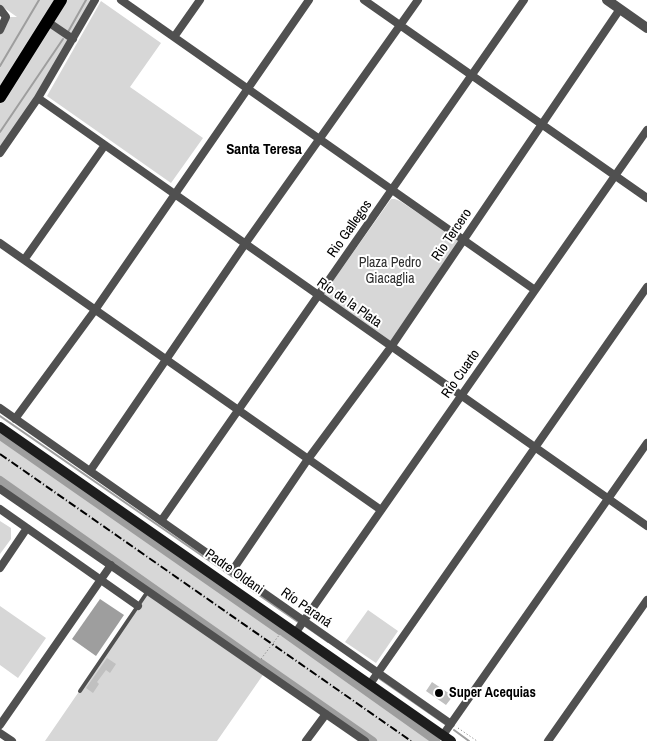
<!DOCTYPE html>
<html>
<head>
<meta charset="utf-8">
<style>
	body { margin:0 }
	canvas { display:block; background:#fff }
</style>
</head>
<body>
<canvas width="647" height="741"></canvas>
<script>
const g = document.querySelector('canvas').getContext('2d');
g.lineJoin = 'round';
function fill(path, color) {
  g.fillStyle = color;
  g.fill(path, 'evenodd');
}
function strokePath(path, color, width, dash) {
  g.strokeStyle = color;
  g.lineWidth = width;
  g.lineCap = dash ? 'butt' : 'round';
  g.setLineDash(dash || []);
  g.stroke(path);
}
function drawText(font, color, halo, rows, align = 'center') {
  g.font = font + ' "Archivo Narrow",sans-serif';
  g.lineWidth = 4;
  g.setLineDash([]);
  g.textBaseline = 'middle';
  g.strokeStyle = halo;
  g.fillStyle = color;
  for (const [text, x, y, turn = 0] of rows) {
    g.save();
    g.translate(x, y);
    g.rotate((+turn || 0) * Math.PI / 180);
    g.textAlign = isNaN(turn) ? turn : align;
    if (halo) g.strokeText(text, 0, 0);
    g.fillText(text, 0, 0);
    g.restore();
  }
}
fill(new Path2D(`
	M0,0H95L0,153V30L6,17H17L0,5Z
	M101,1L161,43L130,87L203,138L171,183L47,96Z
	M391,199H395L400,201L457,239L459,243L391,341L387,342L323,295Z
	M0,427L451,741H365L265,672L217,741H45L148,591L0,489Z
	M0,521L11,528V539L0,554Z
	M0,606L46,638L18,678L0,665Z
	M368,610L398,631L376,663L345,642Z`), '#d7d7d7');
fill(new Path2D(`
	M100,599L124,615L96,656L72,639Z`), '#9e9e9e');
strokePath(new Path2D(`
	M68,32L86,0
	M0,66L39,0
	M0,132L63,39
	M0,416L298,622
	M305,626L328,642
	M380,679L445,724
	M454,730L469,741`), '#9e9e9e', 2);
strokePath(new Path2D(`
	M0,436L280,631
	M0,480L257,661
	M284,633L436,741
	M261,663L373,741`), '#9e9e9e', 8);
fill(new Path2D(`
	M107,658L116,664L110,673L106,670L97,682L99,684L93,693L86,688Z
	M432,682L453,696L446,705L426,691Z`), '#c0c0c0');
const trunk = new Path2D(`
	M0,97L61,0`);
strokePath(trunk, '#dbdbdb', 14);
strokePath(new Path2D(`
	M261,659L280,634
	M458,728L477,741`), '#727272', 1, [1, 2.5]);
strokePath(new Path2D(`
	M80,691L148,591`), '#505050', 4);
strokePath(new Path2D(`
	M121,0L535,290
	M364,0L647,198
	M0,9L6,17L0,30
	M48,22L73,39
	M174,37L200,0
	M38,98L647,526
	M0,153L38,98L95,0
	M0,243L381,510
	M24,260L105,145
	M0,408L451,724
	M15,419L95,310L309,0
	M90,471L245,244L418,0
	M0,489L365,741
	M0,509L138,606
	M161,521L524,0
	M0,568L27,528
	M232,571L308,459L391,347L620,9
	M296,632L647,130
	M370,684L647,287
	M0,725L111,565
	M0,733L12,741
	M443,735L647,443
	M306,741L326,714
	M548,741L647,600`), '#505050', 8);
strokePath(new Path2D(`
	M607,0L647,28`), '#505050', 10);
strokePath(new Path2D(`
	M0,427L451,741`), '#1d1d1d', 10);
strokePath(trunk, '#000', 12);
strokePath(new Path2D(`
	M0,454L411,741`), '#000', 2, [8, 2.5, 1, 2.5]);
for (const [x, y, r, color] of [
	[439,693,5,"#000"]
]) {
  const dot = new Path2D();
  dot.arc(x, y, r, 0, 2 * Math.PI);
  g.fillStyle = color;
  g.fill(dot);
  strokePath(dot, '#fff', 2);
}
drawText('14px', '#000', '#fff', [
	["Rio Gallegos",350,229,-55],
	["Rio Tercero",452,235,-56],
	["Río de la Plata",349,303,35],
	["Río Cuarto",461,374,-55],
	["Padre Oldani",234,572,35],
	["Río Paraná",306,608,35]
]);
drawText('14px', '#2e2e2e', '#fff', [
	["Plaza Pedro",390,263],
	["Giacaglia",390,279]
]);
drawText('bold 14px', '#000', '#fff', [
	["Super Acequias",449,693]
], 'left');
drawText('bold 15px', '#000', '#fff', [
	["Santa Teresa",264,150]
]);
</script>
</body>
</html>
